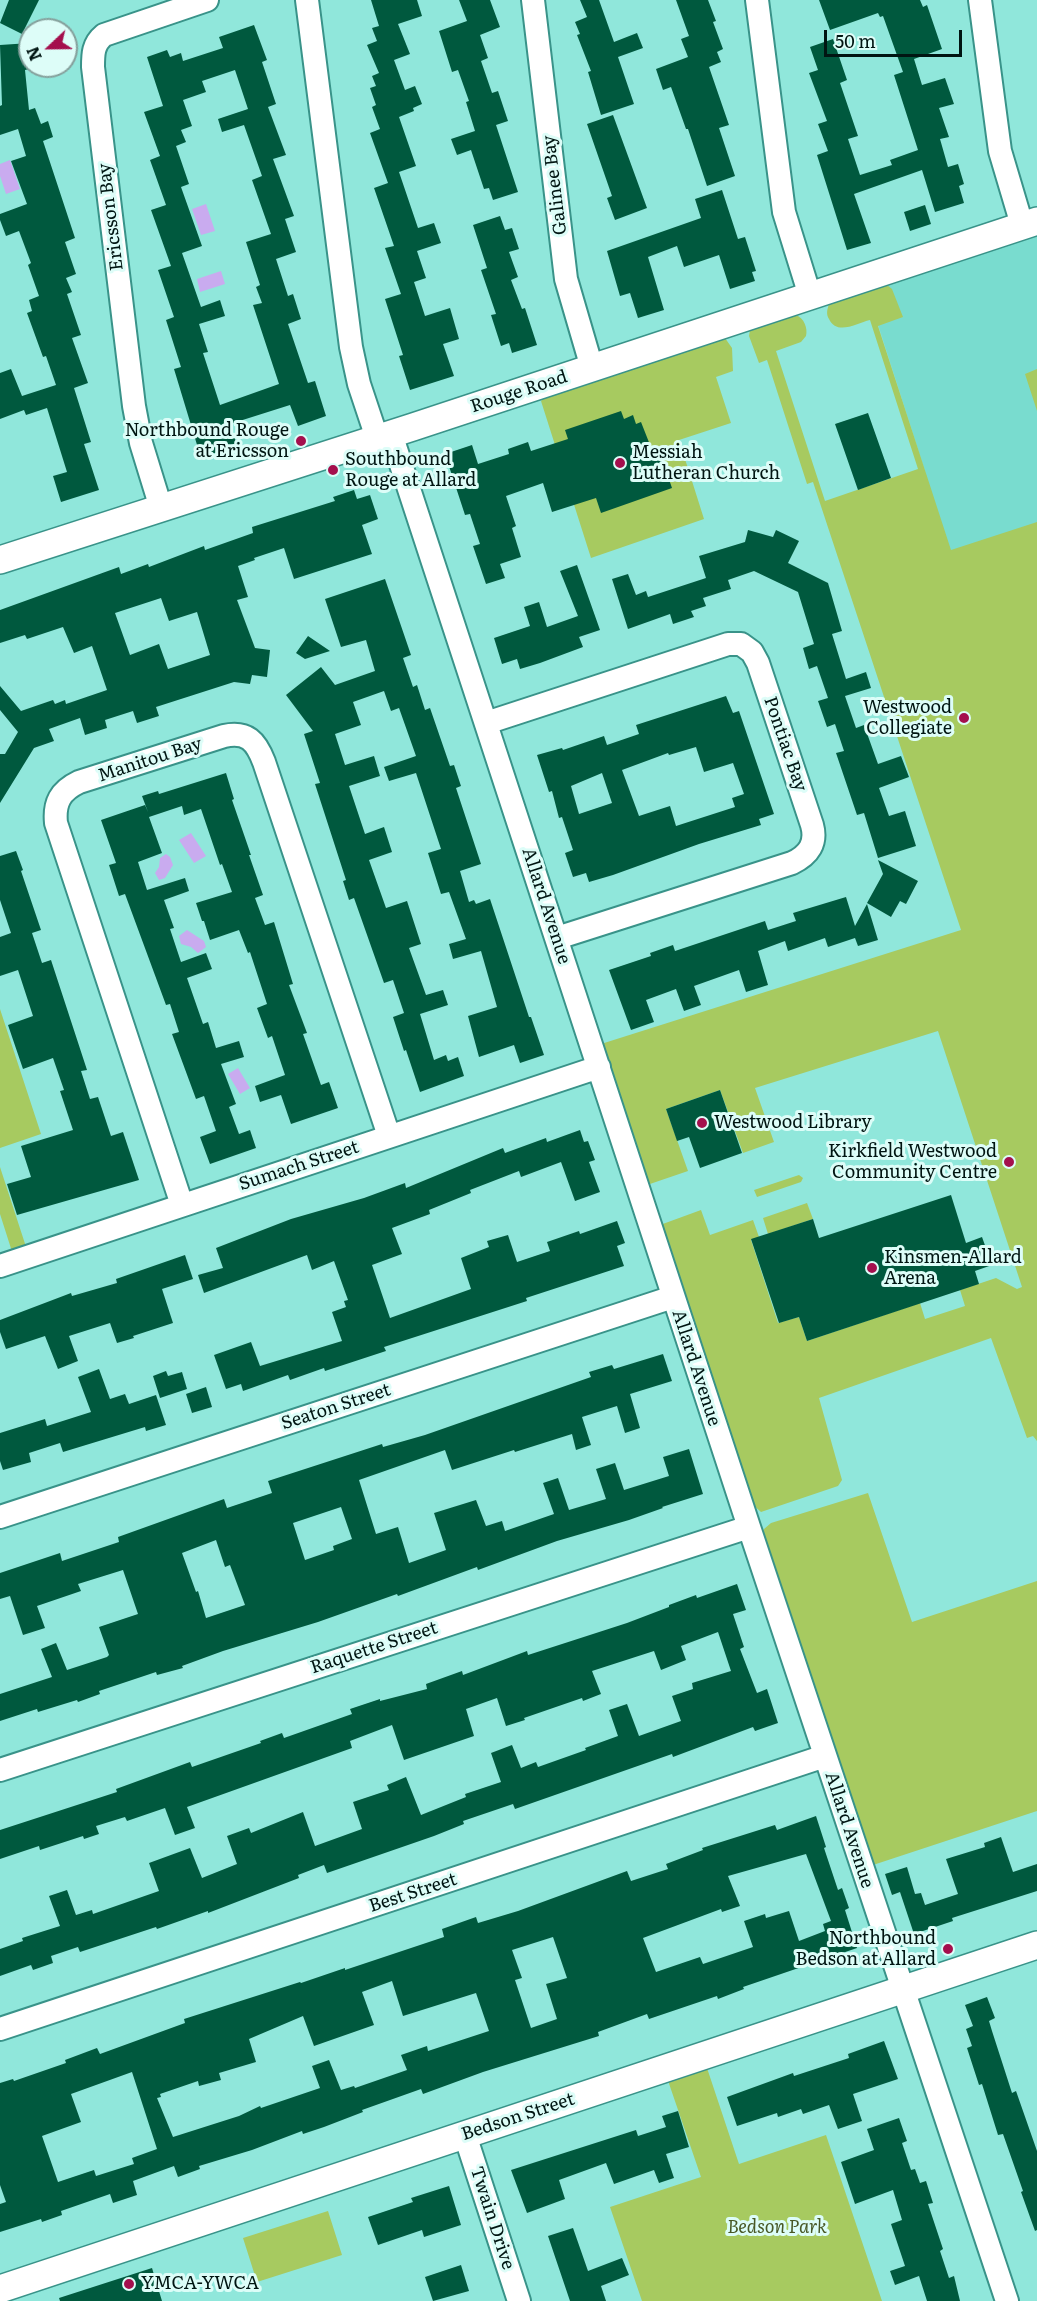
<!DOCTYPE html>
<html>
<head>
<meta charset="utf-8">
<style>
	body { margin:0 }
	#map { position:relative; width:1037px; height:2301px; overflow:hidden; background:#90e7db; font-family:Literata,serif }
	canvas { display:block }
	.north { position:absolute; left:18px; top:18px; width:60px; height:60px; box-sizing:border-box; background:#ddfdf8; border:2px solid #85a09c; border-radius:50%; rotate:248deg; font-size:16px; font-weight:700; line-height:24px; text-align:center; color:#001512 }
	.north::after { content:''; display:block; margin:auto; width:21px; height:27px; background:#a40f4d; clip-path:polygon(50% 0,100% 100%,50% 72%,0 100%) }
	.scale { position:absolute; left:824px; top:30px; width:138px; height:27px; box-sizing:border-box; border:3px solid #001512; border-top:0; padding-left:8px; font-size:18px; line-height:21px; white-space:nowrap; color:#001512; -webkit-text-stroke:4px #ddfdf8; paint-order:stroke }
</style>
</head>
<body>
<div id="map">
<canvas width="1037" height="2301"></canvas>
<div class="north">N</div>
<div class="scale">50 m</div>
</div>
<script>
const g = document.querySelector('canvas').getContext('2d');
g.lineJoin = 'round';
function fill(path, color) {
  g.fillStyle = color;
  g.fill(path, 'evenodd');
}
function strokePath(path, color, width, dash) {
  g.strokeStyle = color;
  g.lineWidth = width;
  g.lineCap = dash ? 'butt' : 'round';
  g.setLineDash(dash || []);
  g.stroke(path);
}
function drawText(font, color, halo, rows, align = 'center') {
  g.font = font + ' Literata,serif';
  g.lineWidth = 6;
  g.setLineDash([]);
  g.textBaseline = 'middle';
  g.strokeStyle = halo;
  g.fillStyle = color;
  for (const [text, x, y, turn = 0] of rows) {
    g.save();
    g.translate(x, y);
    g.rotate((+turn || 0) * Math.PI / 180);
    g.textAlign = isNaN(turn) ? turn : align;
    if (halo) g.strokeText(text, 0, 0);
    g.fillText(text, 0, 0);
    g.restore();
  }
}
fill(new Path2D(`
	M1037,221V993L925,471L863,278Z`), '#79dccf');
fill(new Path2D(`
	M887,285L892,289L903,317L878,326L951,550L1037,522V1441L1033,1436L1027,1438L991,1338L819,1398L842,1480L838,1486L761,1512L752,1504L660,1225L701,1210L710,1235L753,1220L759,1237L751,1240L778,1323L799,1317L807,1341L920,1303L925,1319L965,1306L960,1290L996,1278L1017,1289L1022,1287L938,1031L755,1088L774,1142L743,1153L720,1090L666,1109L688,1171L647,1185L601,1044L961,930L813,482L807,484L767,360L759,363L749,336L750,330L796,315C804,318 808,328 806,336L801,342L776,351L825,501L918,469L870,320C857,323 837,336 829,319C826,314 827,310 829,304Z
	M725,338L732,348L733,371L716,377L731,423L679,440L704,519L591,558L541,401L545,397Z
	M1037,369V411L1025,374Z
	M0,1009L41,1134L0,1148Z
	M0,1167L29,1256L15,1261L0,1214Z
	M799,1175L803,1178L801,1182L757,1197L754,1190Z
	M807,1203L813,1219L768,1234L763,1218Z
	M868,1493L912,1622L1037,1581V1811L870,1866L762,1535L764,1529L771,1523Z
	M703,2056L739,2164L826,2135L882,2301H642L610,2207L701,2177L664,2069Z
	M328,2211L342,2255L257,2282L243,2238Z`), '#a7ca60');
fill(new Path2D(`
	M10,160L20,189L6,194L0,176V164Z
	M206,204L215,231L201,235L192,209Z
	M221,271L225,284L200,292L197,279Z
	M191,833L206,856L194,863L179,840Z
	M166,854L170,857L173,865L165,878L159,880L155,873L159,867L160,858Z
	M187,930L204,941L206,947L198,953L191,947L181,944L179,936Z
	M238,1068L250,1088L240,1094L228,1074Z`), '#c9abef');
fill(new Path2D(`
	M9,0H39L22,34L0,23Z
	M371,0H417L422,16L398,24L410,54L394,60L405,90L415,86L422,104L413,108L414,111L399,117L416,166L399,172L418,228L434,223L441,243L417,251L426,278L414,282L425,316L450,308L459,339L443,344L454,376L410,390L399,356L403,355L385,299L401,294L385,248L394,246L374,188L388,183L370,133L380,129L372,107L376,105L370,88L376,86L372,76L379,73L367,45L377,41L372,28L379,26Z
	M459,0H490L500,27L480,35L488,58L481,61L492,93L498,91L508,121L496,125L518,192L493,200L489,188L484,189L471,150L457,155L451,139L475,131L466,102L469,101L458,70L452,72L439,31L467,21Z
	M580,0H599L614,42L637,33L643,48L618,57L634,104L601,115L588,72L591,71L577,35L580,34L575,22L587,17Z
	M676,0H708L716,21L713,22L723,49L717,52L721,62L709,67L729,125L719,128L735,176L707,186L688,129H686L671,87L663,90L656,69L688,57L681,39L689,36Z
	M819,0H920L923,7L927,5L942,49L914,59L922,85L945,78L954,104L939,108L949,137L940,139L948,167L958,164L964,184L959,186L964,203L935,212L922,170L854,194L871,243L847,250L817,155L828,151L818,124L827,121L809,73L818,70L810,47L833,39L847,80L840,83L858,136L848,139L860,175L892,165L890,160L918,150L894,75L903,72L883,16L880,17L878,13L830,30Z
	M254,25L267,60L262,62L276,104L268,107L286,155L273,159L294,216L285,219L296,252L276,259L288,296L293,294L301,319L288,324L308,383L315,381L326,416L298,426L290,405L230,424L237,445L201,458L174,369L181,367L166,320L174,317L158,270L171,266L151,210L166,205L150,160L160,156L144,112L163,106L147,57L167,50L170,57L181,53L183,61L223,48L219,37ZM235,70L248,109L218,119L222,132L244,125L262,176L252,180L271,234L246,242L260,285L256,287L262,303L253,305L279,384L220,405L203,353L208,352L199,324L225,316L220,300L201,307L182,253L202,246L181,187L189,184L176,146L186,142L181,130L192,126L183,100L206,92L202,81Z
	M30,43V69L25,70L29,110L35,108L41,124L48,121L53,137L43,141L75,238L65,242L76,274L66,278L72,292L67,294L81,335L72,338L88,383L74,388L91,442L84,444L99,490L61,502L53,476L67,472L47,408L26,415L24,410L0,419V373L11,369L22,396L56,385L46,356L43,357L27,313L32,311L29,300L39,296L28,265L31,263L19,231L6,236L0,220V214L27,204L11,161L26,156L18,129L0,135V106L2,105L0,45Z
	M613,115L647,208L615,220L607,198L612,196L587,124Z
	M722,190L738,239L745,237L756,271L752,272L755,281L730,289L719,255L684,267L677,246L648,257L664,310L638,318L630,293L620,296L607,251L701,218L695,199Z
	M925,205L931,224L910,231L904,212Z
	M500,216L505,230L512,228L519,249L509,252L518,277L511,280L522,309L525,308L537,345L512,353L509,343L501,346L491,315L496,314L481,270L487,268L473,225Z
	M621,411L624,419L633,415L636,424L641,422L652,450L658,447L672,488L601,513L596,498L552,512L543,483L506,496L516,526L512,528L521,557L500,564L505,578L486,584L473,546L480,544L470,514L465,515L445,454L472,445L478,464L509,454L508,449L528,442L531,451L568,439L565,430Z
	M868,413L891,478L858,490L835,424Z
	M354,490L357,499L370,495L378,519L362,525L372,554L294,579L284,548L254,558L255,560L238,566L248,597L237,600L255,648L270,650L267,677L252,675L250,684L234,682L156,707L159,716L137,723L133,711L105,720L107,728L85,735L80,718L49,729L54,741L34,748L0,803V754H5L18,732L0,710V686L21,711L53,700L55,704L65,700L66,704L107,690L92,646L74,653L63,627L27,639L25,635L0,643V610L119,567L121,574L148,564L149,567L204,546L205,550L253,533L252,527L335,501L333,497ZM161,598L169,621L197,612L210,655L168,669L159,644L130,655L115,613Z
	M748,530L773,537L776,530L799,541L788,563L828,583L842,631L832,634L846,679L866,672L871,688L845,696L856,728L864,725L878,764L901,756L909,777L879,788L889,816L905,811L916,846L878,858L864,813L857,815L836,753L844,751L835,724L827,727L818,701L828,698L817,666L809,669L803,648L814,644L798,592L754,571L728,580L731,589L703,598L706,606L691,611L694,617L673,624L670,614L628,629L612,579L628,574L636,595L646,591L648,597L706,578L699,556L745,542Z
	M577,565L600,630L579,637L583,647L540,663L520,669L517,659L502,664L494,638L530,626L524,607L539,602L547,627L578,616L560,571Z
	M385,579L411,655L403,658L413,687L417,685L425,710L430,708L450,766L454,765L461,786L456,788L481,864L460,871L469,902L474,900L476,904L490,899L529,1017H531L544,1055L520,1063L514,1045L479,1057L468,1016L497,1007L481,951L453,959L449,944L466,939L449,892L441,894L428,853L441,849L416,773L389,781L384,767L416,756L399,708L391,711L384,691L353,702L361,725L335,734L345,765L374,756L380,776L349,786L365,834L384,827L392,852L369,860L386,908L407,901L421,944L409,948L426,995L443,990L448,1005L420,1014L434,1060L446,1055L448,1061L458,1057L464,1076L420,1092L406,1050L404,1051L393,1017L404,1013L393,980L384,983L354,898L349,900L343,881L346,880L315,784L320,783L304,734L313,731L286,695L321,667L335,685L375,671L366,640L341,647L325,599Z
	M308,636L330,651L305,659L296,653Z
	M726,696L733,713L739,711L774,814L759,819L761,825L699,844L613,875L589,882L586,873L573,877L565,853L573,850L562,817L559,818L552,791L549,792L537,755L562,748L563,750L604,736L607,745L639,734L636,725ZM696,747L704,772L733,763L744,794L732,798L735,807L676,826L670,806L639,816L622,770L668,753L669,755ZM602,773L612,803L579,814L571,786Z
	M226,773L234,799L232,800L251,855H249L263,895L255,898L265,925L274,922L293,984L289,985L307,1033L303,1034L321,1085L329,1082L338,1108L291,1124L281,1095L260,1102L255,1086L285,1075L272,1036L268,1038L257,1008L267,1004L250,952L248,953L239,930L210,940L204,921H202L196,903L232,892L222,864L220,865L201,809L184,815L182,806L149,817L162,853L138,862L147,890L185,878L189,891L164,900L174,928L170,929L181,962L206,953L212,969L187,978L203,1024L208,1022L216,1048L239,1041L244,1057L221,1064L236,1104L229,1107L239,1134L250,1130L256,1148L210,1164L200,1137L216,1131L204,1096L196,1099L172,1034L179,1032L170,1004L166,1005L125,894L119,896L109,865L116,863L101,820L145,805L148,812L142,796L158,791L159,794Z
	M16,851L23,870L21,871L41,930L32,933L42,963L51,960L87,1070L81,1071L90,1099L98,1097L111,1136L123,1132L139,1180L17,1215L7,1184L31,1177L21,1146L73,1130L60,1091L64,1090L53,1058L23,1069L8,1025L33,1016L18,970L0,976V937L11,933L0,900V856Z
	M878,860L918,881L906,904L900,901L891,917L867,903L883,874Z
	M846,897L855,926L867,904L878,940L858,946L855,938L828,947L825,938L788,951L785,941L758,951L768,985L746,992L739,970L694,986L701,1005L684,1011L676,989L646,1000L654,1022L631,1030L609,970L651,956L650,953L673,945L675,951L765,921L768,930L796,921L793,913Z
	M720,1090L742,1153L700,1168L689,1137L677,1141L666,1109Z
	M580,1130L584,1142L588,1141L595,1160L589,1162L600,1192L575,1201L561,1162L521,1177L519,1171L470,1190L471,1193L429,1210L430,1214L392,1228L402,1254L372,1265L390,1318L471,1289L461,1258L489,1247L487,1241L508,1235L517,1262L550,1251L547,1242L579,1231L580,1234L617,1221L625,1243L617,1246L624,1266L526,1298L527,1301L384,1347L386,1351L325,1371L324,1368L290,1380L288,1375L243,1391L241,1384L226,1389L214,1355L251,1342L260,1366L342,1341L332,1312L346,1307L344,1301L348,1300L334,1261L312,1270L307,1255L204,1293L198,1275L223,1268L216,1248L291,1219L364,1198L405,1183L406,1188L503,1148L505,1153L546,1138L547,1142Z
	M951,1195L966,1243L982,1237L992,1265L975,1271L979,1284L807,1341L799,1317L779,1323L751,1239L813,1219L819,1238Z
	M185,1255L193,1279L162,1289L173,1323L133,1336L134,1338L117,1343L110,1323L69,1336L78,1361L58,1369L45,1336L6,1349L0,1332V1320L71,1293L72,1296L117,1283L116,1279Z
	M663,1354L672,1381L630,1394L640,1428L625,1433L617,1406L582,1417L591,1445L576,1450L572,1434L515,1452L514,1450L452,1470L445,1450L359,1480L376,1534L398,1527L409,1563L446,1550L434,1513L476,1500L486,1526L502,1521L505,1531L554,1514L543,1483L558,1478L569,1510L606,1499L596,1469L615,1463L624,1490L669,1476L663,1457L689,1449L703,1494L662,1507L663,1508L629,1520L557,1541L478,1570L477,1567L398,1596L397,1594L318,1622L223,1651L182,1666L183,1668L157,1675L156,1672L99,1691L100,1694L78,1702L77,1700L38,1712L37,1709L0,1721V1694L52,1677L41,1649L56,1643L67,1670L107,1657L109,1655L99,1627L138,1614L123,1570L78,1584L81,1591L37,1606L45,1628L23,1635L10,1596L0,1599V1573L60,1553L62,1561L119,1542L118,1537L224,1499L227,1508L272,1493L268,1481L382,1444L383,1447L425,1435L591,1377L589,1372L612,1365L614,1369ZM341,1507L352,1539L333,1546L334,1550L305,1560L293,1523ZM216,1540L225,1567L230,1565L245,1605L206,1618L198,1591L196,1592L182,1553Z
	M99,1369L110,1399L125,1394L129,1404L156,1395L166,1425L146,1431L145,1427L63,1452L60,1443L29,1453L31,1462L3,1470L0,1461V1433L45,1419L47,1426L91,1412L78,1377Z
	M166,1371L168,1376L182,1372L187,1389L160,1398L153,1376Z
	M206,1387L212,1407L192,1413L186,1394Z
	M737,1584L746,1610L733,1614L744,1647L740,1649L757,1693L767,1689L778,1723L755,1731L753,1727L673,1757L672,1754L515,1809L513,1804L463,1821L464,1824L434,1836L327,1873L324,1865L298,1875L299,1878L208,1913V1911L157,1929L156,1927L80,1952L78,1947L51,1956L53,1963L33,1970L31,1965L0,1976V1949L23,1941L22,1938L60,1926L49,1896L67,1890L76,1915L92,1910L93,1914L159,1891L149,1863L190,1848L202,1878L237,1864L227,1836L249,1828L251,1833L303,1812L315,1846L362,1829L353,1802L389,1790L387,1785L406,1777L421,1815L466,1797L465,1794L501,1782L491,1753L512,1745L521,1768L536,1762L538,1767L586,1750L585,1748L618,1736L609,1710L627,1704L639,1736L681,1721L672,1696L693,1689L692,1683L731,1671L718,1632L681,1646L686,1660L661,1670L654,1651L592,1671L601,1694L583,1701L582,1698L524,1718L525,1720L506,1726L497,1698L466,1709L474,1736L404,1760L392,1725L350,1741L352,1748L187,1807L195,1828L175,1835L165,1808L127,1821L125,1817L96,1826L99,1834L84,1839L83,1836L40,1850L39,1846L0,1859V1830L117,1792L116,1789L190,1762L192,1767L261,1743L260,1741L282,1733L284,1738L352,1714L350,1709L380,1699V1701L427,1689L426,1684L462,1671L463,1675L527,1651L528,1655L627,1623L669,1607V1605L696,1595L697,1598Z
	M816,1816L826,1847L824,1848L838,1890L842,1888L849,1908L845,1910L857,1948L743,1987L744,1989L718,1999L717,1996L649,2019L647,2014L598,2032L599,2036L483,2072L423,2094L421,2089L362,2110L363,2112L324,2127L303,2134L302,2131L252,2150L199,2166L200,2169L178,2177L174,2166L133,2181L137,2195L113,2203L110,2194L61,2211L62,2215L42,2222L41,2219L0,2232V2204L6,2202L0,2185V2083L13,2079L14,2081L66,2063L65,2060L97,2048L100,2054L185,2023L184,2019L300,1982L301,1983L345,1968V1970L444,1937L442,1929L476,1917L478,1923L518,1911L627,1871L631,1881L668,1869L666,1864L703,1850L702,1848L775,1825L777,1830ZM806,1854L831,1921L823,1924L825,1931L799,1941L789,1911L766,1918L765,1914L744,1921L753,1947L703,1964L700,1957L656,1972L643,1938L721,1909L722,1912L740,1906L728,1876ZM553,1937L567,1978L546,1984L557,2019L531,2028L515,1980L522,1978L512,1950ZM392,1981L403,2016L476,1993L489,2031L428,2051L427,2046L401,2055L407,2070L355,2088L354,2086L341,2090L329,2060L312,2066L320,2088L261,2108L260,2106L239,2116L173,2137L157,2098L161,2097L160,2094L198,2081L199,2086L221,2080L219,2073L256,2062L249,2039L303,2016L314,2046L374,2025L362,1992ZM132,2072L157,2149L132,2158L134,2164L96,2176L94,2170L58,2182L42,2136L81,2122L71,2094Z
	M1001,1837L1013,1872L1037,1864V1891L952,1918L953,1921L914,1934L900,1892L892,1895L885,1874L907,1867L915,1894L921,1893L925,1905L958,1894L946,1859L985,1847L984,1843Z
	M987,1997L995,2018L989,2021L992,2031L1012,2093L1016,2091L1037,2151V2230L1035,2231L1021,2192L1023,2191L1003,2134L998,2135L982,2084L979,2085L967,2048L972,2046L966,2029L973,2026L965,2005Z
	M884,2041L898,2079L853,2094L862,2121L838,2129L829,2105L803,2114L801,2109L778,2117L777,2113L737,2126L727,2097L793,2073L794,2076L849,2058L848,2054Z
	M678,2111L689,2147L666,2154L674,2178L659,2183L654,2170L614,2184L606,2163L559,2180L565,2199L527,2213L511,2170L636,2130L638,2136L666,2127L662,2116Z
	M899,2118L907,2141L902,2143L911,2170L915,2169L920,2183L926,2181L933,2203L928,2204L943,2249L940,2251L949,2278L954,2276L960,2301H927L919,2276L895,2285L890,2271L905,2266L891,2224L902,2220L893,2190L855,2204L841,2162L874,2150L867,2129Z
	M449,2186L461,2225L424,2237L422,2230L378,2245L368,2217L413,2202L411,2198Z
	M573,2228L588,2271L622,2258L629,2275L601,2286L606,2301H570L548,2236Z
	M461,2265L469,2291L433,2301L425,2277Z
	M152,2268L162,2301H60L59,2298Z`), '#00593e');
const minor = new Path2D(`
	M307,0L351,347L359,384L377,438
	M533,0L566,279L592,368
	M757,0L784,212L810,296
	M980,0L1000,151L1022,225
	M391,434L749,1527L1007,2301
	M161,508L141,443L134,406L93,67C93,54 93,44 104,35L207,0
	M486,723L728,644H741L752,652L758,663L812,825C817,843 809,855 792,863L557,938
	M182,1205L56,823C54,803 60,791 79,782L224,736C247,731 256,741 264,762L389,1136
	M0,1266L599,1067
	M0,1517L673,1297
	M0,1770L749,1527
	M0,2029L825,1756
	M465,2135L519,2301`);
const tertiary = new Path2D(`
	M0,560L413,427L1037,221
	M0,2289L1037,1945`);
strokePath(minor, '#399389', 26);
strokePath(tertiary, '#399389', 30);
strokePath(minor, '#fff', 22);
strokePath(tertiary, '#fff', 27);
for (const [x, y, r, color] of [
	[301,441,6,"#a40f4d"],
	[620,463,6,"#a40f4d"],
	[333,470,6,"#a40f4d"],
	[964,718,6,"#a40f4d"],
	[702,1123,6,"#a40f4d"],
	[1009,1162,6,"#a40f4d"],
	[872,1268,6,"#a40f4d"],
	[948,1949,6,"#a40f4d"],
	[129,2284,6,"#a40f4d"]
]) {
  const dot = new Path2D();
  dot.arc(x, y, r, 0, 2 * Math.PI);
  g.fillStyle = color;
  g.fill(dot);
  strokePath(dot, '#ddfdf8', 2);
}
drawText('18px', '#001512', '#ddfdf8', [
	["Galinee Bay",555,185,-97],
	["Ericsson Bay",111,217,-97],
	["Rouge Road",519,392,-18],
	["Pontiac Bay",785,744,71],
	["Manitou Bay",150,760,-18],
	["Allard Avenue",546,906,72],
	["Sumach Street",299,1166,-18],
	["Allard Avenue",696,1368,72],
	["Seaton Street",336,1407,-18],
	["Raquette Street",374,1648,-18],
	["Allard Avenue",849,1830,72],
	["Best Street",413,1893,-18],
	["Bedson Street",518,2117,-18],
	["Twain Drive",492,2218,72]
]);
drawText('18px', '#001512', '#ddfdf8', [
	["Northbound Rouge",289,431,"right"],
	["at Ericsson",289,452,"right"],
	["Messiah",632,453],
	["Lutheran Church",632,474],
	["Southbound",345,460],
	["Rouge at Allard",345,481],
	["Westwood",952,708,"right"],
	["Collegiate",952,729,"right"],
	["Westwood Library",714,1123],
	["Kirkfield Westwood",997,1152,"right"],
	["Community Centre",997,1173,"right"],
	["Kinsmen-Allard",884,1258],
	["Arena",884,1279],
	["Northbound",936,1939,"right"],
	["Bedson at Allard",936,1960,"right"],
	["YMCA-YWCA",141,2284]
], 'left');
drawText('italic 18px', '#485825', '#ddfdf8', [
	["Bedson Park",777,2228]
]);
</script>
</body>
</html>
